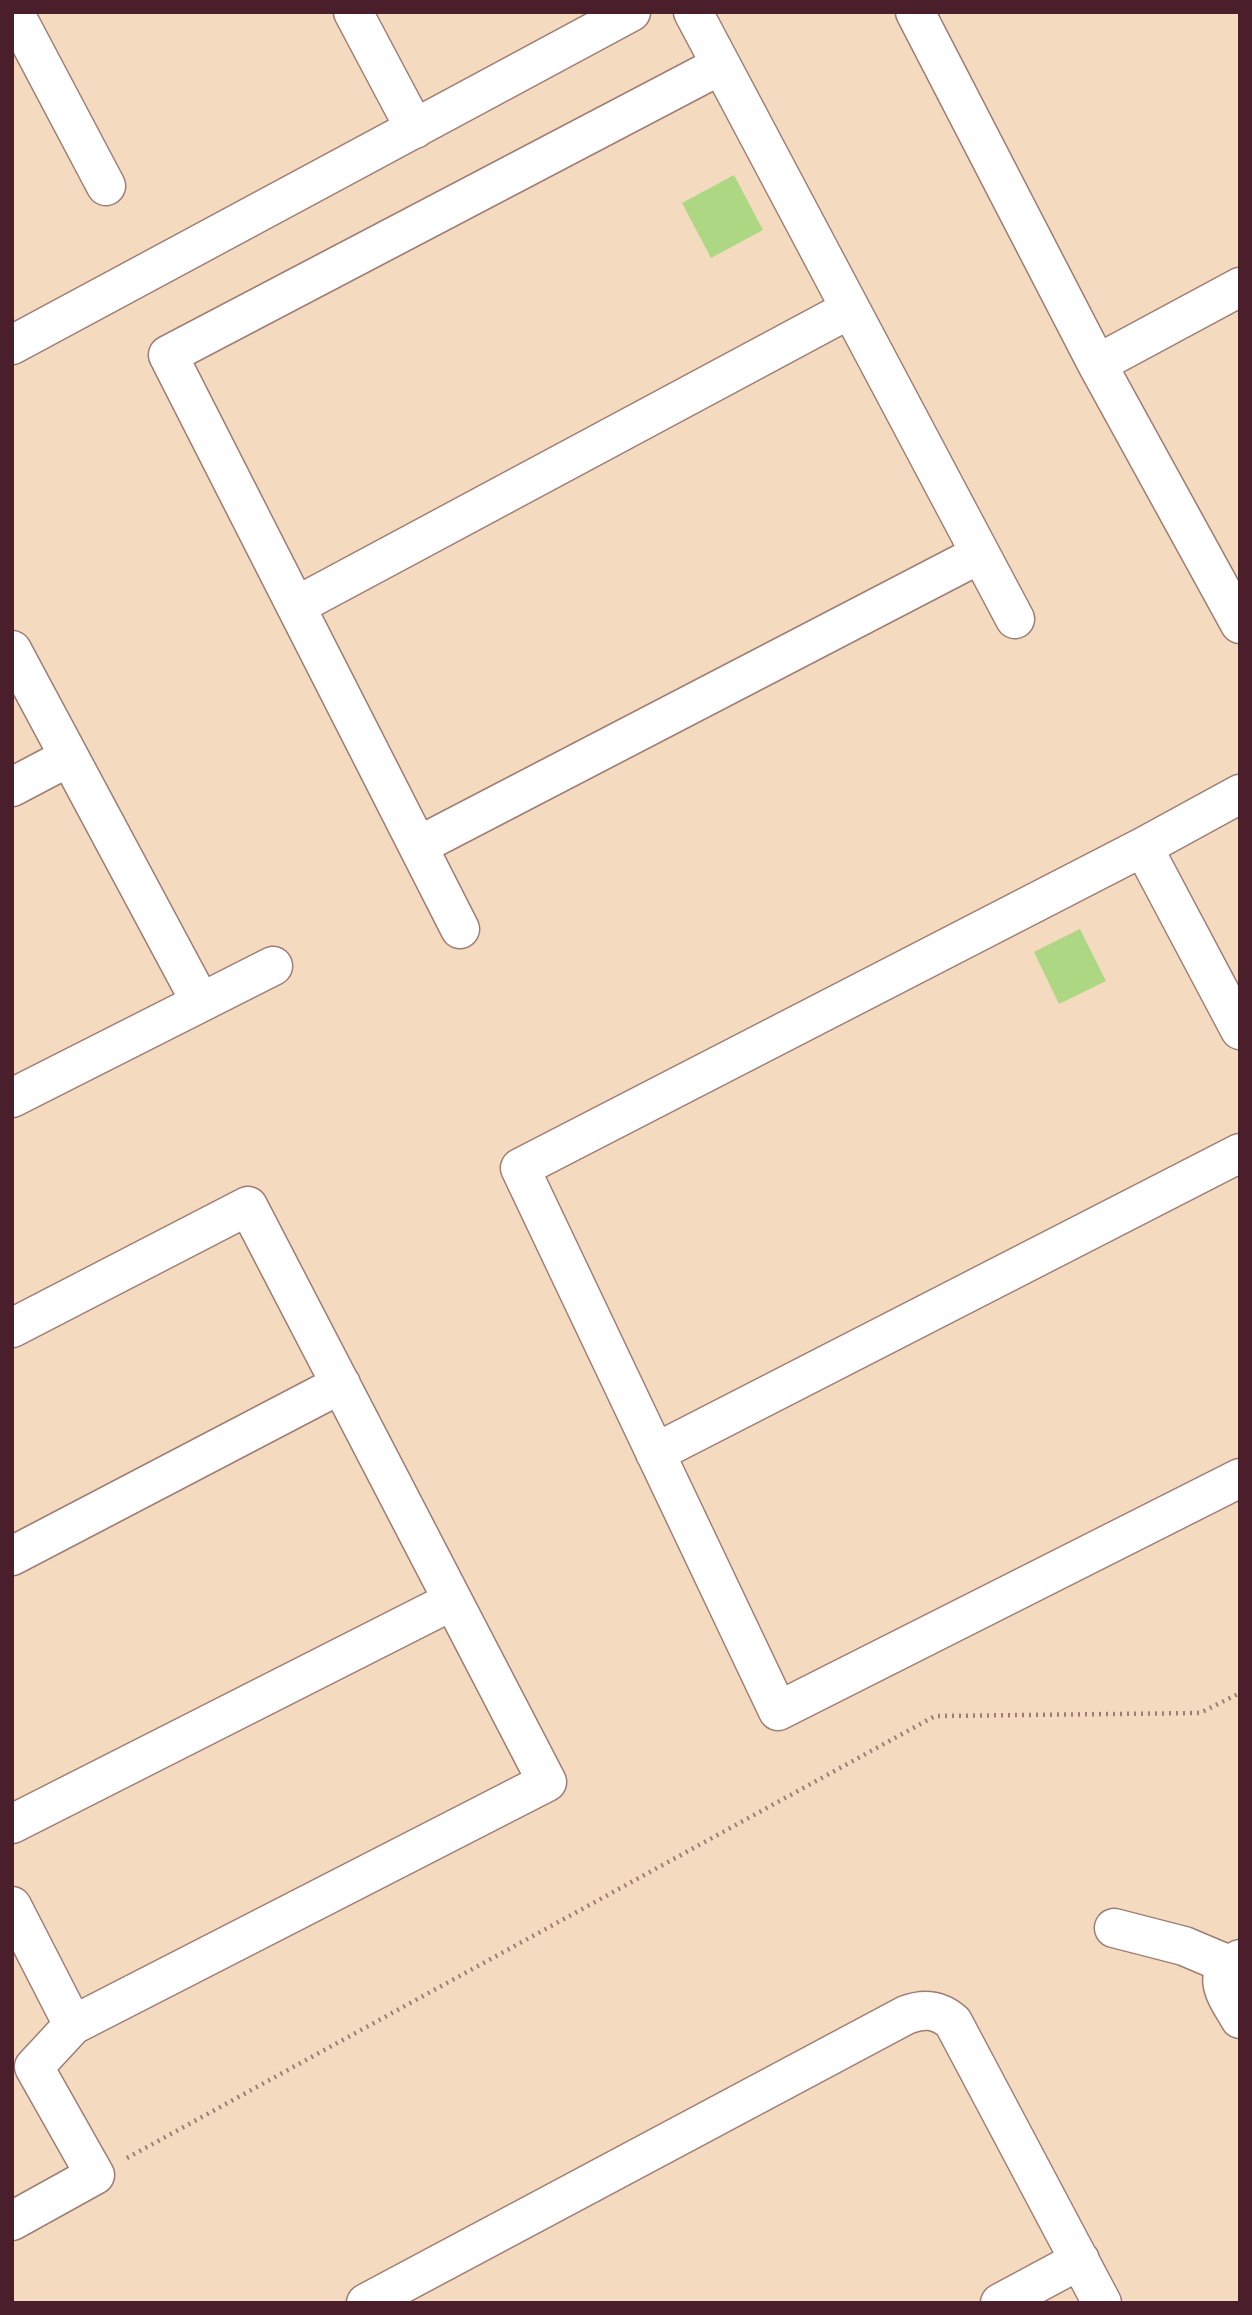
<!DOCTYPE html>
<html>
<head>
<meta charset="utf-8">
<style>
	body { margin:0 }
	#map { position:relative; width:1252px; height:2315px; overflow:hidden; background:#f4dbbf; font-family:"Playpen Sans",sans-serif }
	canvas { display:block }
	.frame { position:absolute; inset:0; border:14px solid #4a1f2b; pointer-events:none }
</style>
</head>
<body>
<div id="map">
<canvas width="1252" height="2315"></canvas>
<div class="frame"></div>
</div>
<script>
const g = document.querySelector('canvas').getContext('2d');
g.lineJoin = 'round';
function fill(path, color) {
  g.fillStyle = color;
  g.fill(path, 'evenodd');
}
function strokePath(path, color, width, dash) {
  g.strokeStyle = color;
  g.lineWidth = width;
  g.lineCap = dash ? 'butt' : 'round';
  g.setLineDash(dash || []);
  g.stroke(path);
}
fill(new Path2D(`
	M734,175L763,230L711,258L682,203Z
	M1080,929L1106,981L1059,1004L1034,952Z`), '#add783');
const minor = new Path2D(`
	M14,12L106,186
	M353,12L415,129
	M693,12L1015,619
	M915,12L1097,364L1240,624
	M12,345L631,12
	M1097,364L1240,287
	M296,606L850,309
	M12,650L200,1001
	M12,787L69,757
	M1240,794L1143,847L520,1168L778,1711L1240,1478
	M418,846L980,554
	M1143,847L1240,1030
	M460,929L168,355L721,65
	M12,1098L273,966
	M12,1328L248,1206L547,1782L73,2025
	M655,1453L1240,1153
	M12,1556L341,1384
	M12,1824L452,1601
	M12,1906L73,2025L34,2067L95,2175L12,2221
	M1114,1928L1184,1946L1229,1965
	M1240,1959C1207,1973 1228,1998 1240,2019
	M366,2303L906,2015C924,2008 938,2009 953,2022L1102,2303
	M1000,2303L1080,2260`);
strokePath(minor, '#9f7d75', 41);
strokePath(new Path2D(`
	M127,2158L935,1716L1200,1713L1240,1693`), '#9f7d75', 4.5, [2, 5]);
strokePath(minor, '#fff', 38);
</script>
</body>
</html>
